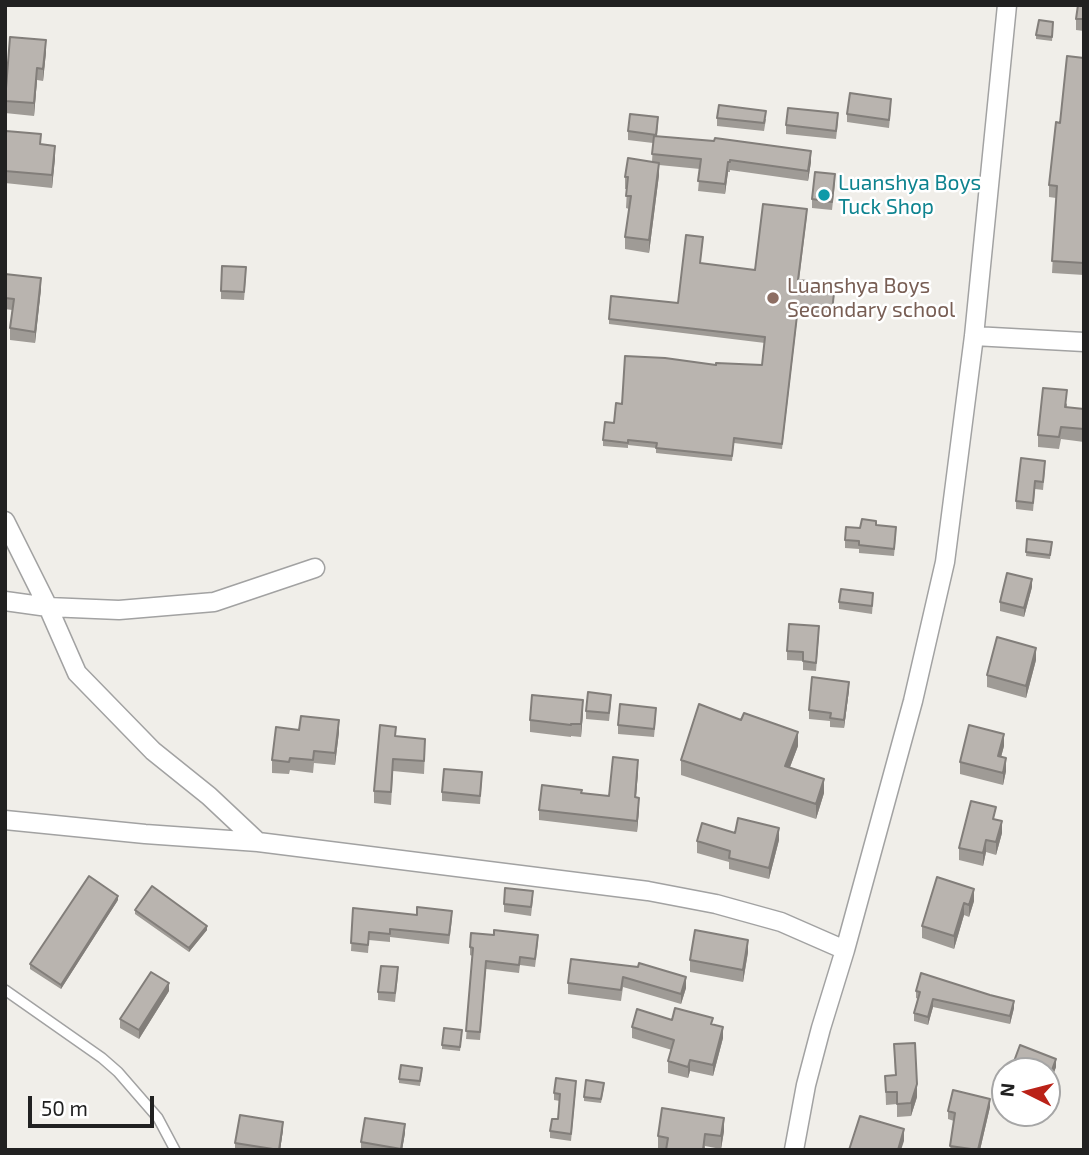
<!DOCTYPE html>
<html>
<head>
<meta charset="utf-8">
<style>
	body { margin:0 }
	#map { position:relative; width:1089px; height:1155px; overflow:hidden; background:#f0eee9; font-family:"Exo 2",sans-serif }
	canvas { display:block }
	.frame { position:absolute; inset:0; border:7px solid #212121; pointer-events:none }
	.north { position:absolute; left:991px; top:1057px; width:70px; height:70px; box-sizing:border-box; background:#fff; border:2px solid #a6a6a6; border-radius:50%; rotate:276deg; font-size:19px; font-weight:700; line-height:28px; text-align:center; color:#212121 }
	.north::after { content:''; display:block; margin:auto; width:24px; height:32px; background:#ba2218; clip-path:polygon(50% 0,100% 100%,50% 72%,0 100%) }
	.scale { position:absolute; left:28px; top:1096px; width:126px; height:32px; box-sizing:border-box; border:4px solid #212121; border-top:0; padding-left:9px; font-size:21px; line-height:24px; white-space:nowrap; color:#212121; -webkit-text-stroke:5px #fff; paint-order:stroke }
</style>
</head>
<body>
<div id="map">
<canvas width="1089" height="1155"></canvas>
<div class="frame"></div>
<div class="north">N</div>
<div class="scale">50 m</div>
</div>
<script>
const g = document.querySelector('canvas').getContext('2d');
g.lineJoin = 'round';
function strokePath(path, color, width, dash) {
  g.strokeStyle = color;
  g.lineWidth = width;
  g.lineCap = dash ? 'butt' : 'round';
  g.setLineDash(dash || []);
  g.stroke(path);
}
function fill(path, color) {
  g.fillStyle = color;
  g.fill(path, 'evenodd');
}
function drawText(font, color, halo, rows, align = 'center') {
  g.font = font + ' "Exo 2",sans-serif';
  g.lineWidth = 5;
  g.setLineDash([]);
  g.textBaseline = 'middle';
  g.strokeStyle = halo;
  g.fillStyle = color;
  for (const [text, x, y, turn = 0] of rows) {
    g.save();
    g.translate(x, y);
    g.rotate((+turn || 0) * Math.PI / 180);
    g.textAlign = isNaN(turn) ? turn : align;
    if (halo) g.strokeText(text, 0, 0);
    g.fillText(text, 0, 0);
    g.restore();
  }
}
const lane = new Path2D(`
	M5,990L102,1058L118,1072L158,1118L175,1150`);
const street = new Path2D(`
	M974,336L1084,342
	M5,521L48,607L77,673L153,751L209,796L258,842
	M5,601L48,607L119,610L214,602L315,568
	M5,820L145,834L258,842L648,891L716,904L781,922L845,950
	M794,1150L806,1085L821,1028L845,950L913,701L945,562L974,336L1007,5`);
strokePath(lane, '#a2a2a2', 12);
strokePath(street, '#a2a2a2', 21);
strokePath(lane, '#fff', 9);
strokePath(street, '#fff', 18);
fill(new Path2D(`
	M1084,5V31L1076,30V19Z
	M1053,27L1052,41L1036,39V35Z
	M46,52L43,81L37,80L34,116L5,113V97Z
	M1084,58V275L1052,273L1056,198L1049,197V185L1060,123Z
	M891,107L889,128L847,122V114Z
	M717,118L766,119L764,131L717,126Z
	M838,122L836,139L786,134V125Z
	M658,126L657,136L811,162L808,181L730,170V172H728L725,194L698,191L700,169L659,165V175L649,253L625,249V237L629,209L626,208L627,189H625V177L652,162L653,143L628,140V131Z
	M5,140L41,144L55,158L52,188L5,183Z
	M835,183L832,210L812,208V199Z
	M807,215L799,280L835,289L832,316L798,312L782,449L734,443L732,461L656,453V448L628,445V448L603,446V440L614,423L622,404L716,365H762L765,343L609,324V319L678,303L703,242L700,263L755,270Z
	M5,274L41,289L35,343L10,340V328L12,310L5,309Z
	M246,276L244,300L221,299V291Z
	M1067,403V408L1084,409V442L1061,439L1059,449L1038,447V435Z
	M1045,469L1043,490L1035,489L1033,511L1016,509V501Z
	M860,528L896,534L894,556L859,553V549L845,548V540Z
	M1027,539L1052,542L1050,559L1026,556Z
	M1032,587L1024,617L1000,611V602Z
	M873,601L872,614L839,609V602Z
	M819,635L816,671L803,670V661L787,660V651Z
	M1036,660L1026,698L987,687V675Z
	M849,690L844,728L830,727V721L809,719V710Z
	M611,703L609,721L586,719V711Z
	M583,712L581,737L571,736V737L530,732V720Z
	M656,716L654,737L618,734V725Z
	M299,730L339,732L335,765L314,763L313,773L290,770L289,774L272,773V760Z
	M396,736L425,751L424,774L393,771L391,805L374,803V791Z
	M798,746L790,767L824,793L816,819L681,775V760Z
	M1004,746L1001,757L1006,771L1003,785L960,774V762Z
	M638,771L636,798L639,809L637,832L539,820V810L582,793L609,796Z
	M482,780L480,804L442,801V792Z
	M996,820L1002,833L996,855L986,852L983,866L959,860V848Z
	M735,833L779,840L769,879L729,869V862L697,853V841Z
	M937,877L974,901L969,917L964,915L954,949L922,938V926Z
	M533,899L531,916L504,912V904Z
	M118,900L61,989L30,969V964Z
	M353,908L452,919L449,944L390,937V942L369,940L368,953L351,951Z
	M135,910L207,930L189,952L135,914Z
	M538,943L535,967L520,965L519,973L486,969L480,1040L466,1039L472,956L470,955V947Z
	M748,952L743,982L690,972V960Z
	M571,959L686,988L681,1004L623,987L621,1001L568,994V983Z
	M398,976L395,1002L378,1000V992Z
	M169,991L139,1039L120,1028V1019Z
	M916,991L1014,1008L1010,1024L933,1007L928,1025L914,1021V1013L918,999L916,998Z
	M672,1020L713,1024L723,1038L713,1076L690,1071L688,1078L668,1073V1061L672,1050L632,1038V1027Z
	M462,1034L460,1051L442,1049V1045Z
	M894,1044L917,1097L911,1116L897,1117V1104L886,1105L885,1076L895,1075Z
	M1013,1064L1056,1067L1049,1086L1047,1085V1071H1013Z
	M422,1072L420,1086L399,1083V1079Z
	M604,1087L601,1103L584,1101V1097Z
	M576,1088L571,1141L550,1138V1131L558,1119L560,1101L554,1100V1093Z
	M990,1107L980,1150H950L954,1121L948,1119V1111Z
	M283,1130L280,1150H235V1143Z
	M724,1131L721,1149L705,1146V1150L658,1149V1136Z
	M405,1133L402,1150H361V1142Z`), '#9f9b96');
fill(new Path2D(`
	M46,40V52L43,81V69Z
	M37,68V80L34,116V103Z
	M55,146V158L52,188V175Z
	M811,151V162L808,181V171Z
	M728,162V172L725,194V184Z
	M659,163V175L649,253V240Z
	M41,278V289L35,343V332Z
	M1032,579V587L1024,617V608Z
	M1036,648V660L1026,698V686Z
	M849,682V690L844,728V720Z
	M583,700V712L581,737V724Z
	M339,720V732L335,765V753Z
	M798,732V746L785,780V766Z
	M1004,734V746L998,768V756Z
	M1006,758V771L1003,785V773Z
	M638,760V771L635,808V797Z
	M824,779V793L816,819V804Z
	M639,798V809L637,832V821Z
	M1002,821V833L996,855V842Z
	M779,828V840L769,879V868Z
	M986,840V852L983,866V853Z
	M974,889V901L969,917V905Z
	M118,896V900L61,989V985Z
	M964,903V915L954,949V936Z
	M207,926V930L189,952V948Z
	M748,940V952L743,982V970Z
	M686,977V988L681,1004V994Z
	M169,983V991L139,1039V1030Z
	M933,999V1007L928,1025V1017Z
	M1014,1001V1008L1010,1024V1016Z
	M723,1027V1038L713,1076V1065Z
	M1056,1059V1067L1049,1086V1078Z
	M690,1060V1071L688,1078V1067Z
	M917,1084V1097L911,1116V1103Z
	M990,1099V1107L980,1150H978Z
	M724,1118V1131L721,1149V1136Z
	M283,1122V1130L280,1150H279Z
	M405,1124V1133L402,1150H401Z
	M904,1129V1141L901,1150H898Z`), '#827e7a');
const building = new Path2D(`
	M1078,5H1084V19H1076Z
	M1039,20L1053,22L1052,37L1036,35Z
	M10,37L46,40L43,69L37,68L34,103L5,101Z
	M1067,56L1084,58V263L1052,261L1057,186L1049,185L1056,122L1060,123Z
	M850,93L891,99L889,120L847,114Z
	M719,105L766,111L764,123L717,118Z
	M788,108L838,113L836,131L786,125Z
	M630,114L658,117L656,135L628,131Z
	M6,131L41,134L40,144L55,146L52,175L5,171Z
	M654,136L714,141L715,138L811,151L808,171L730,160V162H728L725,184L698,181L701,159L652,154Z
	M628,158L659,163L649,240L625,237L631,196H626L628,177H625Z
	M815,172L835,174L832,202L812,199Z
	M763,204L807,209L798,280L835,284L832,311L798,307L782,444L734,438L732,456L656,448L657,443L628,440V443L603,440L605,422L614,423L616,403L622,404L625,356L665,358L716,365V363L762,365L765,337L609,319L611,296L678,303L686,235L703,237L700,263L755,270Z
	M222,266L246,267L244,292L221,291Z
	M5,274L41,278L35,332L10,328L14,299L5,298Z
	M1043,388L1067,390L1065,407L1084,409V429L1061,427L1059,437L1038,435Z
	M1021,458L1045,461L1043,482L1035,481L1033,503L1016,501Z
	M862,519L876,521V525L896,527L894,549L859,545V541L845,540L846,527L860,528Z
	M1027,539L1052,542L1050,555L1026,552Z
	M1007,573L1032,579L1024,608L1000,602Z
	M841,589L873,593L872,606L839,602Z
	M789,624L819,626L816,663L803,661V652L787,651Z
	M997,637L1036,648L1026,686L987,675Z
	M812,677L849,682L844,720L830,718L831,713L809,710Z
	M588,692L611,695L609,713L586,711Z
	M532,695L583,700L581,724H571V725L530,720Z
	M620,704L656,708L654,729L618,725Z
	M699,704L741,720L744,713L798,732L785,766L824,779L816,804L681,760Z
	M301,716L339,720L335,753L314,751L313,760L290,758L289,762L272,760L276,727L299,730Z
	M380,725L396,727L395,736L425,739L424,761L393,759L391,792L374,791Z
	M969,725L1004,734L998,756L1006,758L1003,773L960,762Z
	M613,757L638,760L635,797L639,798L637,821L539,810L542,785L582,790L581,793L609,796Z
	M444,769L482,772L480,796L442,792Z
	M971,801L996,807L993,819L1002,821L996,842L986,840L983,853L959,848Z
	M738,818L779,828L769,868L729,858L730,851L697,841L702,823L735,833Z
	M89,876L118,896L61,985L30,964Z
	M937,877L974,889L969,905L964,903L954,936L922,926Z
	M152,886L207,926L189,948L135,910Z
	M505,888L533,891L531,907L504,904Z
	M417,907L452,911L449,935L390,929V934L369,932L368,945L351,943L353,908L417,915Z
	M494,930L538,935L535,959L520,957L519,965L486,961L480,1032L466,1031L473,948L470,947L471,933L494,935Z
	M695,930L748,940L743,970L690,960Z
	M571,959L638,967L639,963L686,977L681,994L623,977L621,990L568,983Z
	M381,966L398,967L395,993L378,992Z
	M151,972L169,983L139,1030L120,1019Z
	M921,973L990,995L1014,1001L1010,1016L933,999L928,1017L914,1013L920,992L916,991Z
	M675,1008L713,1018L711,1024L723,1027L713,1065L690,1060L688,1067L668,1061L674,1040L632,1027L637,1009L672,1020Z
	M444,1028L462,1030L460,1047L442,1045Z
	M915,1043L917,1084L911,1103L897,1104V1092H886L885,1076L896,1075L894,1044Z
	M1020,1045L1056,1059L1049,1078L1047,1077V1071H1032L1013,1064Z
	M401,1065L422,1068L420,1081L399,1079Z
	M556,1078L576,1081L571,1134L550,1131L552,1119H558L560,1094L554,1093Z
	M586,1080L604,1083L601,1099L584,1097Z
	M953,1090L990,1099L978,1150L950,1146L955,1113L948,1111Z
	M662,1108L724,1118L721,1136L705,1134L703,1150H666L668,1138L658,1136Z
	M240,1115L283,1122L279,1150L235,1143Z
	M860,1116L904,1129L898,1150H849Z
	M365,1118L405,1124L401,1149L361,1142Z`);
fill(building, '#b9b4af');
strokePath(building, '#827e7a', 2);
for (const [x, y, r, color] of [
	[824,195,7,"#0f9aa8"],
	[773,298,7,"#8d6e63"]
]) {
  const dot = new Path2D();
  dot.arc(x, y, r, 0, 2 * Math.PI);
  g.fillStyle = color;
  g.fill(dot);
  strokePath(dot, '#fff', 2.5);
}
drawText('21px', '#0d838f', '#fff', [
	["Luanshya Boys",838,183],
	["Tuck Shop",838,207]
], 'left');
drawText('21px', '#785e54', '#fff', [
	["Luanshya Boys",787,286],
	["Secondary school",787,310]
], 'left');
</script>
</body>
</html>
